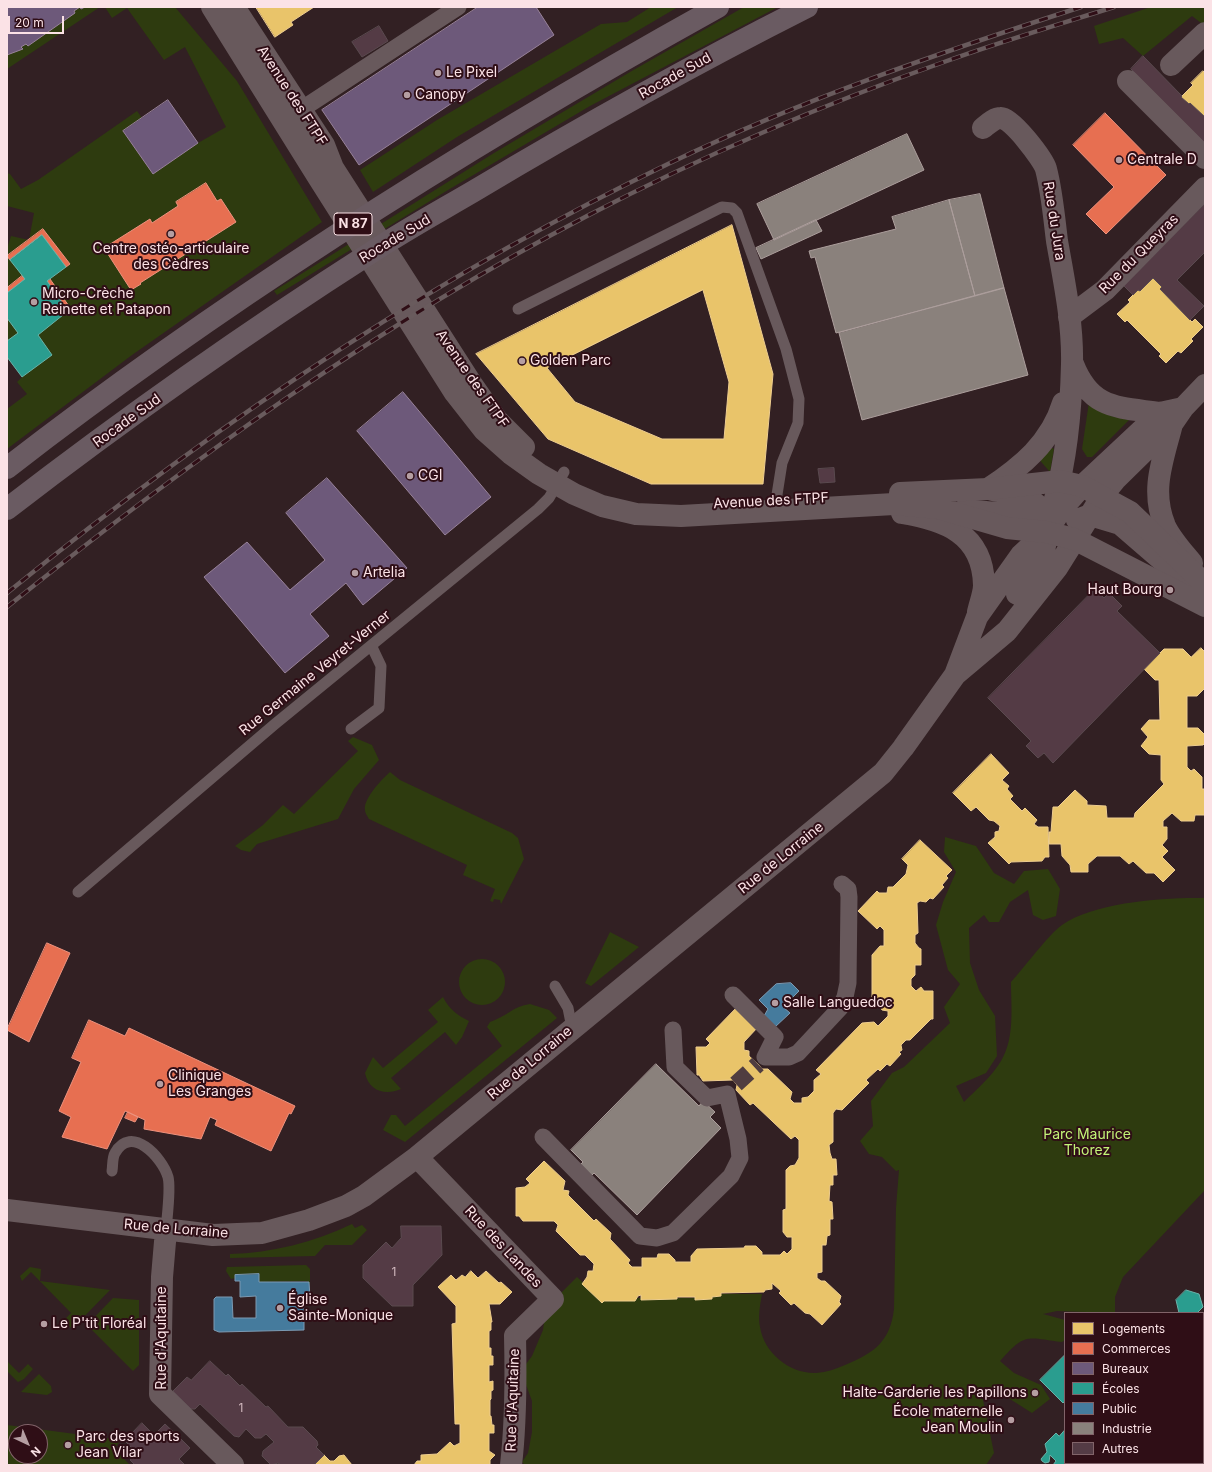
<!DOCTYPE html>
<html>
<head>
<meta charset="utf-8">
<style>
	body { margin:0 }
	#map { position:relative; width:1212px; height:1472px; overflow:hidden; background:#322023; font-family:Inter,sans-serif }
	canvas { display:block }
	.frame { position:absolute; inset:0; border:8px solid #fbe2e6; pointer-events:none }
	.legend { position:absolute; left:1064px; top:1312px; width:140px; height:152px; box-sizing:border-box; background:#2f0e16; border:1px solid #816369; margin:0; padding:5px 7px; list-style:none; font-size:12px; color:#fbe2e6 }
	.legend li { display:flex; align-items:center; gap:8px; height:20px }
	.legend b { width:20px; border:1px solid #816369 }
	.north { position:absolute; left:8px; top:1424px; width:40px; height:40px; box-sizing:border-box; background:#2f0e16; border:1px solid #816369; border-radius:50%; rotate:136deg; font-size:11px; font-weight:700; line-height:16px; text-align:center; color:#fbe2e6 }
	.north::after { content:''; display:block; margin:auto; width:14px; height:18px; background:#b59ea2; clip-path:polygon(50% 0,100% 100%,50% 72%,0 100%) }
	.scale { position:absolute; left:8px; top:16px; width:56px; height:18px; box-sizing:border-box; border:2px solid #fbe2e6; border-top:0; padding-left:5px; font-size:12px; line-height:14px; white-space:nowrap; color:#fbe2e6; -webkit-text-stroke:3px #2f0e16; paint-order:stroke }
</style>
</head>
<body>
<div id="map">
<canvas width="1212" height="1472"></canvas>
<div class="frame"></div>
<ul class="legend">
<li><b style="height:11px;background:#e9c46a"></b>Logements</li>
<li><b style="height:11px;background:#e76f51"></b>Commerces</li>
<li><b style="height:11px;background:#6d597a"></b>Bureaux</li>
<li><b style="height:11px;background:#2a9d8f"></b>Écoles</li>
<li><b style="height:11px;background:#457b9d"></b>Public</li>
<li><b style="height:11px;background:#8a817c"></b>Industrie</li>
<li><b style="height:11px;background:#543b45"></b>Autres</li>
</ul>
<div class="north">N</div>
<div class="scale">20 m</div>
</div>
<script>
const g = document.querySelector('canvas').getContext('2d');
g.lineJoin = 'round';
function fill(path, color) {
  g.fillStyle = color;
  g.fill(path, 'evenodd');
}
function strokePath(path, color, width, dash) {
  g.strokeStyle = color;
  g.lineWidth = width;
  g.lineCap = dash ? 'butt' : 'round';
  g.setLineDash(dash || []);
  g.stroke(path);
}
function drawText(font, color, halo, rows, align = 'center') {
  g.font = font + ' Inter,sans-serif';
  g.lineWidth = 4;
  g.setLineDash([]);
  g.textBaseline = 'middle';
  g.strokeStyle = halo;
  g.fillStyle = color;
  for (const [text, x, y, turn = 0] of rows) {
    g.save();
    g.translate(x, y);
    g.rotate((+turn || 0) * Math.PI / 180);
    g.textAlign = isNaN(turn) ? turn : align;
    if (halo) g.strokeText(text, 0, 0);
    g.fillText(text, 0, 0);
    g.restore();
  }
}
fill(new Path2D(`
	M7,7H100L7,69Z
	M105,7H175L237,81L322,222L132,355L7,449V409L27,394L17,382L22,377L7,357V249L11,236L29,240L34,213L7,206V173L10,174L21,189L38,180L137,111L142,118L123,131L153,174L198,143L226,127L185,47L164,60L127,8L112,18Z
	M651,7H678L457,137L373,192L360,170L437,120L601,24L627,22Z
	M744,7H778L590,106L448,190L277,295L274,291L494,153L630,72Z
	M1151,7H1205V26L1192,16L1143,56L1123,38L1099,44L1094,26Z
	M1089,402L1111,416L1129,420L1092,457H1087L1082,449Z
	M1047,445L1054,449L1050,472L1036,456Z
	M353,737L372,745L379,760L354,789L338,819L257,844L250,852L241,850L235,846L263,825L283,805L294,814L358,751L348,741Z
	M390,772L400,780L512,833L518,838L524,859L501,904L500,900L494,899L493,902L490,901L495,889L463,875L467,865L369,819C368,817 365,813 365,810C363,799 382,779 390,772Z
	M945,837L976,846L994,873L1014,884L1024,871L1048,869L1060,889L1056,916L1043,920L1033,915L1028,890L1010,902L999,922H989L984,915L969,928L970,963L979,990L995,1016L997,1056L986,1073L956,1086L964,1102C977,1089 992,1076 1001,1061C1015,1038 1011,1007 1011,982C1025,967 1047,936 1062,925C1094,902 1166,897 1205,898V1190L1123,1277L1115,1297V1313L1057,1311L1043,1314L1065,1320V1340L1062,1342C1025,1337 1025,1333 1000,1361L1014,1373L1041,1385L1050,1399L1032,1413L1002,1394L982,1395L994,1453L986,1465H525L522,1462L528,1453L532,1432V1401L525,1382L526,1364L532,1356L543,1330L546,1308L577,1277L589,1288L622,1298H693L716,1294H762C760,1305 758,1316 760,1327C764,1353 790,1374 816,1373C827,1372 836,1369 845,1365C874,1353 890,1342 894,1309L896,1208L899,1170L896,1171L882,1157L869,1154L860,1141L873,1126L871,1101L892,1073L904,1067L950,1023L944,1007L960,984L948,970L936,925L943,902L956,872L944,852Z
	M610,932L639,947L591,986L585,983Z
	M459 982a23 23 0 1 1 46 0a23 23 0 1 1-46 0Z
	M443,997C449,1009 457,1015 469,1021L462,1037L456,1045L445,1032L391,1078L401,1089C385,1096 369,1091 365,1073L373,1057L383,1068L438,1022L428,1010Z
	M530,1004L549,1010L557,1018L405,1142L383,1130L391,1115H396L405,1126L502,1046L487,1027L490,1022C506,1017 513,1006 530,1004Z
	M352,1224L355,1228L362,1225L367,1230L352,1245H325L315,1256L230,1258V1254C272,1253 314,1242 352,1224Z
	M306,1265L310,1269V1285L309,1282L306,1281L259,1282V1274L235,1275V1278L231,1279L226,1271L227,1267Z
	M30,1267L41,1269L40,1281L110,1290L72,1329L64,1320L71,1313L31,1272L22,1281L20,1276Z
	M113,1298L139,1300V1365L133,1371L87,1325Z
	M7,1361L19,1373L28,1364L33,1369L24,1379L18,1382L7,1371Z
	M39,1374L51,1386L52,1392L47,1395L21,1392Z
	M7,1425L121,1440L114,1449L130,1465H7ZM16,1432H40V1456H16Z`), '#2e3b0f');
const homes = new Path2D(`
	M256,7H314L291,22L293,25L275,37Z
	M1203,71L1205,73V117L1190,103L1189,104L1181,97L1193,85L1191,83Z
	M732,225L773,374L763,484H651L548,439L476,354ZM703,290L729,382L724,439H662L575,402L547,368Z
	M1153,278L1162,287L1160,289L1190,320L1192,322L1195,319L1203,327L1191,339L1193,341L1181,353L1178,351L1166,363L1159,356L1161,354L1127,320L1125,322L1117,314L1130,302L1128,300L1138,290L1140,291Z
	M1201,648L1205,652V688L1197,696H1187V728H1198L1205,735V743L1203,745L1187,746V767L1191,771L1194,769L1202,777V789H1205V815H1195L1194,821H1181L1172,813L1163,821V827H1167V839L1162,845L1168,851L1162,857L1175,870L1163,882L1154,873H1146L1133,861L1129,864L1120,856H1097L1088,864V872H1071L1070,865L1062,856L1061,844H1049V832H1051L1053,807H1058L1075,790L1087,801V805L1106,806L1107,818H1134L1135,813L1164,784L1161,780V755L1149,754L1141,746L1148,737L1141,729L1149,720H1160L1159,680H1155L1144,669L1164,649H1183L1191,657Z
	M991,754L1009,773L1002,780L1009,786L1007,789L1013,796L1010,799L1022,811L1025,808L1037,820L1034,824L1038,827H1048L1049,857H1045L1042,861L1011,862L1009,864L988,843L995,837V832L999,831L1000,826L994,821L989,820L976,807L971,811L953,793Z
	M920,840L952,870L946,876L948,878L942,885L944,887L933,899L930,898L926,902L920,901L917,903L918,933L915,935V943L919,948L921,949V965H915V975L911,979V986L916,991L921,987L924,991H933V1019H931L910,1040H906L901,1045L902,1050L899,1052L901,1054L890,1066L887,1064L880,1071L878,1069L866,1080L869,1083L842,1110L836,1109L833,1113V1142L829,1145L830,1153L832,1159H836L837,1175H833V1185H830L829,1201L832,1202L833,1219H830V1235L827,1236L826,1245H822V1272L817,1273V1278L821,1281H825L841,1296L839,1302L841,1304L822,1325L810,1314L805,1313L794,1303L791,1305L779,1293L781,1291L772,1283V1289L765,1290L764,1292L721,1293V1296L712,1297V1299L695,1300V1297H677V1299L641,1300V1295L638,1296L635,1301H604L602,1303L582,1284L587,1277L588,1271H593L594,1264L585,1255H580L556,1231L558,1225L554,1221H523L519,1216H516V1188L525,1187L530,1183L526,1179L544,1161L565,1181L563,1190L569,1191L568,1195L594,1221L596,1219L611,1233L610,1239L630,1260L628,1263L632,1267H642V1258H657L658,1254H669L675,1260V1262H691V1256L697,1249L744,1248L745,1246H756L762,1252V1255H780L784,1251L787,1254L792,1249V1237H787L783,1232V1210L786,1209V1170L790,1166L795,1165L799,1158V1140L795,1136L791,1139L753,1103L750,1105L736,1090L737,1085L733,1080L703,1081L699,1075H697L696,1047H706L710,1043L706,1039L738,1006L758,1027L744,1042V1050L749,1051V1056L758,1064L762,1069H768L792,1092L790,1099L794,1103H802V1098L808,1097L814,1091V1080L821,1074L816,1070L862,1023L874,1022L878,1026L888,1016V1011L882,1010L878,1003L872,1002V955L880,946H884V930L880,926L877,929L858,911L877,891L879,893H887L888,887H893L906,874L908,865L902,859Z
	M471,1271L478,1278L486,1271L499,1283L501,1282L512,1292L500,1304H489L492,1322H491V1330L489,1331V1348H491V1356H493V1365H489V1382L493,1381V1390L491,1391V1399L490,1400V1416H491L492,1425H494V1433H489V1451L495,1455L490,1460V1465H414L417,1461H421V1455L437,1454L450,1442L454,1446L460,1443V1424H455L452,1324L456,1323V1306L438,1287L451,1275L456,1280L462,1275L465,1277Z
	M324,1455L330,1461H334L339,1456L344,1455L352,1465H314Z`);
fill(homes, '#e9c46a');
strokePath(homes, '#eecd8f', 1);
const shops = new Path2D(`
	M1105,113L1166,175L1106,234L1086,214L1114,187L1073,145Z
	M206,183L217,201L221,199L236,222L140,283L141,284L131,290L104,248L150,219L152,223L178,206L176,202Z
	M43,229L70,264L66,267L42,235L10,260L7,256Z
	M22,276L25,279L7,293V288Z
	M50,279L71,309L68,311L47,281Z
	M47,943L70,953L29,1042L7,1030Z
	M89,1020L125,1036L129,1028L295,1106L291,1114L289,1113L271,1151L215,1125L217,1120L210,1117L201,1139L144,1129L145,1120L125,1111L107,1149L62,1137L71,1117L59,1111L81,1062L72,1058Z
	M128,1112L138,1117L135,1122L125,1118Z`);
fill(shops, '#e76f51');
strokePath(shops, '#ed927e', 1);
const offices = new Path2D(`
	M7,7H85L81,9L80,7L74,11L75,13L28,46L26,44L21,47L23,49L7,55Z
	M478,7H536L554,35L359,165L322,110Z
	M168,100L198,143L153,174L123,131Z
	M403,392L491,497L445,535L357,431Z
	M327,478L407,568L363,605L346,583L310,614L329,636L285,673L204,577L247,542L290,590L325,560L286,513Z`);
fill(offices, '#6d597a');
strokePath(offices, '#98829a', 1);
const schools = new Path2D(`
	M42,235L66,267L47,281L68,311L38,335L52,355L22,377L7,357V341L18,333L7,318V293L25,279L10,260Z
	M1186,1290L1199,1294L1203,1307L1197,1313H1179L1176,1300Z
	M1203,1342L1205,1344V1390L1203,1392Z
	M1065,1355V1401L1063,1403L1040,1380Z
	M1065,1430V1463H1139L1141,1465H1053L1056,1461L1050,1455L1049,1462L1045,1463L1042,1461L1041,1459L1047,1452L1045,1444L1056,1433L1059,1436Z`);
fill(schools, '#2a9d8f');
strokePath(schools, '#69b2a9', 1);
const public = new Path2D(`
	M791,983L799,991L783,1007L790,1013L775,1027L764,1016L768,1009L759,1000L776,984Z
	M259,1274V1282H309L310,1298H304V1330L219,1332L214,1330V1299L216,1297H232L233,1318H256V1296L240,1297V1281H235V1275Z`);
fill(public, '#457b9d');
strokePath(public, '#7c9ab3', 1);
const industry = new Path2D(`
	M907,134L924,170L774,240L757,204Z
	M980,194L1004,288L975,296L949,200Z
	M949,200L975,296L836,333L815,257L811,258L809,251L896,229L892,217Z
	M816,220L822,231L761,259L756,248Z
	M1004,288L1028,375L862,420L839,333Z
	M656,1064L699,1106L703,1101L715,1112L710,1117L721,1128L637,1215L594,1173L590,1177L579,1166L583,1162L571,1150Z`);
fill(industry, '#8a817c');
strokePath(industry, '#ac9e9c', 1);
const building = new Path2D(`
	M379,26L388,41L362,57L352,42Z
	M1143,56L1182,96L1181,97L1189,104L1190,103L1205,117V143L1131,69Z
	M1205,204V252L1177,280L1204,306L1190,320L1160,289L1162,287L1153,278L1140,291L1138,290L1133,295L1123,285Z
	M834,468L835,482L820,483L818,469Z
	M1095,589L1104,598L1109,593L1122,606L1117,611L1160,653L1053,763L1044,753L1038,758L1026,746L1031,741L988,698Z
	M401,1226H441L442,1255L413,1285V1306H392L363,1278V1265L386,1242L392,1248L401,1238Z
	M210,1361L226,1376L228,1374L240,1386L242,1384L266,1407L268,1406L288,1427H303L317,1441L318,1445L316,1447L324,1455L314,1465H281L278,1463L271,1465L262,1456L263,1451L274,1442L266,1434L261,1438H255L246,1429L239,1437L234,1436L200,1404L195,1409H191L173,1391L187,1377L191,1380Z
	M142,1423L154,1435L165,1424L184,1442L190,1448L179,1459L185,1465H135L130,1460L137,1453L125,1441Z`);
fill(building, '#543b45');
strokePath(building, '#5a4a4f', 1);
strokePath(new Path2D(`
	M736,1084L758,1064`), '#503d40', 17, [17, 8]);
strokePath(new Path2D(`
	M518,309L722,207L732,208L737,213L786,349L799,399L798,423L782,463L776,501
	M351,729L379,708L381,666L372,647
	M78,892L275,724L538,509L549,498L564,472
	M555,986L568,1008L572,1028
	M112,1171C113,1166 112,1158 115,1153C131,1124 162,1157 168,1177C171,1188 167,1217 166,1230`), '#68595c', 11);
strokePath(new Path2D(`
	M302,109L458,7
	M733,995L775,1037L765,1057H789L798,1053L840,1008L845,997L848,983L849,897L848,889L842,884
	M543,1137L640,1236L657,1238L673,1233L731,1176L740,1158L738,1139L727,1094L707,1098L675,1067L673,1030`), '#68595c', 17);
strokePath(new Path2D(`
	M1171,65L1205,33
	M1128,81L1205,158
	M983,128C988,124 994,118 1001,118C1011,117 1043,159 1046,169C1052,192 1054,217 1057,241C1064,281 1073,323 1072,364C1071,409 1067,456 1055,499
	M1069,317L1105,290L1205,188
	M1073,364C1091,410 1118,407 1160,413
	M1172,424C1163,460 1150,490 1165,526C1171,539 1183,552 1192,563
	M988,489C1021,467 1051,443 1063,403
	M993,490C1002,492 1013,492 1021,495C1038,503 1045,509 1046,529C1048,557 1034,573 1017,594
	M964,510L1028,516L1053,512
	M902,513C944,520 983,533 984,585C984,593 980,603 978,612
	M1077,520L1090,515L1120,524L1179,575L1205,589
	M956,674L1007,631L1057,568L1102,496L1115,480L1172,424L1183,408L1205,385
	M417,1157L553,1299L515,1336C516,1379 516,1422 511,1465
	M7,1210L213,1235L262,1233L309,1220L346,1206L364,1196L417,1157L883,773L903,748L955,675L977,617L1021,555L1046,532L1061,510L1082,486L1160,413L1183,408
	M166,1230L162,1277L160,1394L233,1465
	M1203,1424L1205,1422
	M1203,1452L1205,1456`), '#68595c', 22);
strokePath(new Path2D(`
	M212,7L318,177L455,393L484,430L511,454L539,474L574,494L602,506L636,514L681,516L894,504L938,508L1007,528L1046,532L1074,539L1205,606
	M234,7L324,145L333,168L471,383L497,420L524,447
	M900,493L988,489L1060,481L1082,486L1130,512L1205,584`), '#68595c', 22);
strokePath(new Path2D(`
	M7,468C230,295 471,144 718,7
	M7,509C125,418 247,332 372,252C405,230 440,211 474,191C583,126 694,64 807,7`), '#6a5b62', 22);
const rail = new Path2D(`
	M7,593C210,428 434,276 670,163C803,99 942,52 1081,7
	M7,607C189,461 380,324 587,216C700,157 824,104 944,62C1000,42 1057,25 1114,7`);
strokePath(rail, '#695b5d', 4.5);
strokePath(rail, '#2f0e16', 3, [9]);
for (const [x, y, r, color] of [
	[438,73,4,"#b59ea2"],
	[407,95,4,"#b59ea2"],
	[1119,160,4,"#b59ea2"],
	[171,234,4,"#b59ea2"],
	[34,302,4,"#b59ea2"],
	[522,361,4,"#b59ea2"],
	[410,476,4,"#b59ea2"],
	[355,573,4,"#b59ea2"],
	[1170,590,4,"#b59ea2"],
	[775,1003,4,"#b59ea2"],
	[160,1084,4,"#b59ea2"],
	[280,1308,4,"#b59ea2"],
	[44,1324,4,"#b59ea2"],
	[1035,1393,4,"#b59ea2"],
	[1011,1420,4,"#b59ea2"],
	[68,1445,4,"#b59ea2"]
]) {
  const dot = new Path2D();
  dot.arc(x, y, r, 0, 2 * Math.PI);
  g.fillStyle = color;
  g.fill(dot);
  strokePath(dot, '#2f0e16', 1.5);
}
drawText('12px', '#d1b8be', null, [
	["1",394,1272],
	["1",241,1408]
]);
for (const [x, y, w] of [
	[353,224,38]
]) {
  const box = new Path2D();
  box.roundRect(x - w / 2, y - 11, w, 22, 3);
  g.fillStyle = '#2f0e16';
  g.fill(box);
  strokePath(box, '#fbe2e6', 1);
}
drawText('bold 13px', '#fbe2e6', null, [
	["N 87",353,224]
]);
drawText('14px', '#fbe2e6', '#2f0e16', [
	["Le Pixel",446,73],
	["Canopy",415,95],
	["Centrale D",1127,160],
	["Centre ostéo-articulaire",171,249,"center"],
	["des Cèdres",171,265,"center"],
	["Micro-Crèche",42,294],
	["Reinette et Patapon",42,310],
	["Golden Parc",530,361],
	["CGI",418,476],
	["Artelia",363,573],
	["Haut Bourg",1162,590,"right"],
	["Salle Languedoc",783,1003],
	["Clinique",168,1076],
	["Les Granges",168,1092],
	["Église",288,1300],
	["Sainte-Monique",288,1316],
	["Le P'tit Floréal",52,1324],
	["Halte-Garderie les Papillons",1027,1393,"right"],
	["École maternelle",1003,1412,"right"],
	["Jean Moulin",1003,1428,"right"],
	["Parc des sports",76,1437],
	["Jean Vilar",76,1453]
], 'left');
drawText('14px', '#fbe2e6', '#2f0e16', [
	["Rocade Sud",675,76,-29],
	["Avenue des FTPF",292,96,57],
	["Rue du Jura",1054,221,81],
	["Rocade Sud",395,239,-31],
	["Rue du Queyras",1139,254,-45],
	["Avenue des FTPF",472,379,55],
	["Rocade Sud",127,421,-36],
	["Avenue des FTPF",771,501,-3],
	["Rue Germaine Veyret-Verner",315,673,-39],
	["Rue de Lorraine",781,858,-39],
	["Rue de Lorraine",530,1063,-40],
	["Rue de Lorraine",176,1229,5],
	["Rue des Landes",503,1247,47],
	["Rue d'Aquitaine",162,1338,-90],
	["Rue d'Aquitaine",513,1400,-88]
]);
drawText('14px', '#c2f477', '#2f0e16', [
	["Parc Maurice",1087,1135],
	["Thorez",1087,1151]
]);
</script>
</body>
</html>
